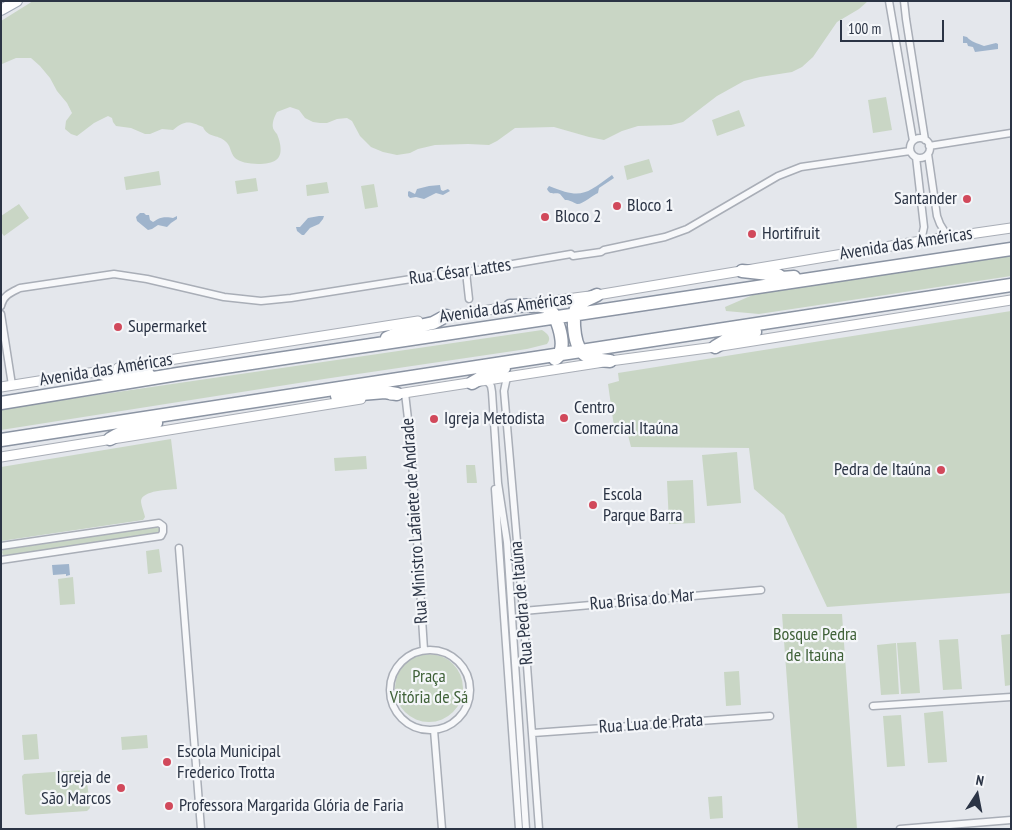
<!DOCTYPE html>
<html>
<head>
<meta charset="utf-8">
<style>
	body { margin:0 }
	#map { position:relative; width:1012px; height:830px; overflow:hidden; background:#e4e7ec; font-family:"PT Sans Narrow",sans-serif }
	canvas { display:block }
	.frame { position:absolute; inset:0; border:2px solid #2b3445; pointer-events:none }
	.north { position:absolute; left:952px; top:770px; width:50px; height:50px; -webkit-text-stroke:4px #f4f6f9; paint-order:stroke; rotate:11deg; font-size:14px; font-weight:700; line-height:20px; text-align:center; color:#2b3445 }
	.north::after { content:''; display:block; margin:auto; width:18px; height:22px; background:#2b3445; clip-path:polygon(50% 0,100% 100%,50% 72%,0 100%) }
	.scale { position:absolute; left:840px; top:20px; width:104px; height:22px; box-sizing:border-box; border:2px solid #2b3445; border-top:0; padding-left:6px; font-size:15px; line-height:18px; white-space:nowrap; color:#2b3445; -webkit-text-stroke:4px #f4f6f9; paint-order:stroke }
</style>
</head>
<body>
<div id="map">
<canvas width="1012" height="830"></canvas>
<div class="frame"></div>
<div class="north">N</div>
<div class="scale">100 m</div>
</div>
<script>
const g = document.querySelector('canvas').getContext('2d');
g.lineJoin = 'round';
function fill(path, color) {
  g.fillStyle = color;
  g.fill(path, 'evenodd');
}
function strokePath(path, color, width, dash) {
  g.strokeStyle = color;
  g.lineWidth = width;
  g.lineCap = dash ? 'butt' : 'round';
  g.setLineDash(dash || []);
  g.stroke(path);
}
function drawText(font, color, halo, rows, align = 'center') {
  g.font = font + ' "PT Sans Narrow",sans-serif';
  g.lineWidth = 4.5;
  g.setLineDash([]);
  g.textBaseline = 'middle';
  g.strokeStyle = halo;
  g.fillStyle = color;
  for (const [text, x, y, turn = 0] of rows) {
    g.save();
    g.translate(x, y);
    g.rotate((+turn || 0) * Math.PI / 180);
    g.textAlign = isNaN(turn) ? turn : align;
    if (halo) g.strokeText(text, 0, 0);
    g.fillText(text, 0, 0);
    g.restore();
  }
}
fill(new Path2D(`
	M33,1H868L859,9L837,22L813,57L802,67L792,72L760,77L744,81L717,96L683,122L671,125L638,126L622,131L604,140L589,137L554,127L515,128L497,141L489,145L468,144L435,145L418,149L410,153L397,155L383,152L371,147L360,136L352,121L347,118L337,119L327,123H320L313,122L305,118L299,110L290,107L277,112C274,117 272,123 273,128C273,129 276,133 277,134C280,141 284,155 276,160C268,166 242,165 235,158C230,153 231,145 225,141C217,134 208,138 203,127C189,121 185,120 173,130L162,129L150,134H145L131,128L116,126L113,122L112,118L108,116L94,123L77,136L71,134L65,129L66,121L72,113L67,103L57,91L50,78L40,66L31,58H16L2,64H1V21Z
	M886,97L892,130L873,133L868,100Z
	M739,110L745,126L717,136L712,120Z
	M649,159L653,172L627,180L624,166Z
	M159,171L161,185L126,190L124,177Z
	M256,178L258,191L237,194L235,181Z
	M327,182L329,193L307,196L306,185Z
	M374,184L378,207L365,209L361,186Z
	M19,204L29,218L4,236L1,232V216Z
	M1011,255V276L759,314L726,311L725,307L755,294Z
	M1011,311V593L827,607L784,515L754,489L749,448L631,447L628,435L615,434L608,384L619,381L618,373Z
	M542,330C548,334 552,338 547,344L527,349L324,379L1,430V409Z
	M171,439L177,489C169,490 142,490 141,501C141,505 144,512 145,517L143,520L1,541V467Z
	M737,452L741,503L707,506L702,455Z
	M366,456L367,469L335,471L334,458Z
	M466,465H475L477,483H467Z
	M693,480L695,523L669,524L667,481Z
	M156,527L159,528V531L158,533L4,556H3L2,552L3,550Z
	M159,549L162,572L148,574L146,551Z
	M73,577L75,604L60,605L58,579Z
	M782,614H842L857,829H798Z
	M1011,634V685L1005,686L1001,635Z
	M958,639L962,689L943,690L939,640Z
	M916,642L920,693L901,694L897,643Z
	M896,643L899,694L881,695L877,645Z
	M395 688a34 34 0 1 1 68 0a34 34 0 1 1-68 0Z
	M739,671L741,705L726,706L724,672Z
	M943,711L947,762L928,763L924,713Z
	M901,715L905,766L887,767L883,716Z
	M37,734L39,759L24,760L22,735Z
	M147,735L148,748L122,750L121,737Z
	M83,770L86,772L90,808L87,811L28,815L25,814L22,776L24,774Z
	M722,796L723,818L710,819L708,797Z`), '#c9d6c5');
fill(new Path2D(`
	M963,36L967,37C971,42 977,43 984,46L996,43L998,44V49L975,52L973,47L968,46L967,43H963Z
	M612,175L614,178L599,188L598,193C593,195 582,205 577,204C572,202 570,200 565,200L560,194C555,192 550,196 547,189L549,186C581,199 585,195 612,175Z
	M440,185L441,190L443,191L448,189L450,191L443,195L436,193L424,199L416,197L410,198L408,196V192L409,191L415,194L417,189L429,186Z
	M140,213H144L146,215H149L150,220L153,222C155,221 156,220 158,219C161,217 169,217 173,218L177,216V219L171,223L167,227L158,225L152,229L148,230L137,221L136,217Z
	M319,216H324L323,219L319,224L310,228L304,235H302L297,231L296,227H300L308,218Z
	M69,564L70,575L66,576V574L53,575L52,565Z`), '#9fb4cc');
const street = new Path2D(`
	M889,1L913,141
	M904,1L906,19L925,140
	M910 148a10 10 0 1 1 20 0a10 10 0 1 1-20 0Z
	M929,146L1011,133
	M928,154L937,216L940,224L948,237
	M916,157L924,227L921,241
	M466,272L469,299
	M1,306C3,295 12,292 20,288L114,274L147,279L224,297L261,301L291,298L449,273L466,272L571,254L573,256L601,252L604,250L665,237L687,229L778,176L801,167L910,151
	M1,314L12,385
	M507,377L504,391L523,611L539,829
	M487,381L491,386L492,392L498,483L507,542L526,829
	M405,393L411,445L424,650
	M495,489L519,829
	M1,546L159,523L163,526V532L161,536L1,560
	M179,548L201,829
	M523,611L761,590
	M390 690a40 40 0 1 1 80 0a40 40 0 1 1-80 0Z
	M873,706L1011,697
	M434,730L442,829
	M533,733L770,716
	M900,829L1011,820`);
const secondary = new Path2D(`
	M537,303L597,295L921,241L1011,228
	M441,317L515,306
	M118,368L418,321
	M1,387L102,371
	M391,395L610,361L715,347L1011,300
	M1,457L361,399`);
const primary = new Path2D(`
	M1,10L17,1`);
const highway = new Path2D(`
	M742,271L778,275L782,278L794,277
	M597,295C591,298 581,301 577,307C573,312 574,320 574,326C576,353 583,359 610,361
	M510,306C519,306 537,304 546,307C557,312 565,342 560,353C560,355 557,358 555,359
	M387,338L410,328L433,323L446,316
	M715,347L725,341L755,332
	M98,372L107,375L125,373L148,374
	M472,383L484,376L504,368
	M337,396L385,392L397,394
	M1,403L178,374L1011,249
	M110,439C124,429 141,429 156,423
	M1,440L1011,285`);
strokePath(street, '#a9aeb7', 9);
strokePath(secondary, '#a9aeb7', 11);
strokePath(primary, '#a3abb8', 12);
strokePath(highway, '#8b94a3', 15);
strokePath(street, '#f7f8fa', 6);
strokePath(secondary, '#fff', 9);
strokePath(primary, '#fff', 10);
strokePath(highway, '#fff', 12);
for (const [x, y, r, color] of [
	[967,199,5,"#d1495b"],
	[617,206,5,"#d1495b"],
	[545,217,5,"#d1495b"],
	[752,234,5,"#d1495b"],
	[118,327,5,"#d1495b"],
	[564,418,5,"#d1495b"],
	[434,419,5,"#d1495b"],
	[941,470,5,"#d1495b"],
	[593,505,5,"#d1495b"],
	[167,762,5,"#d1495b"],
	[121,788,5,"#d1495b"],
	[169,806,5,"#d1495b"]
]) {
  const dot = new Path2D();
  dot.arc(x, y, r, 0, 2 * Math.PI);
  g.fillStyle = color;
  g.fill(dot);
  strokePath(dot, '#f4f6f9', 2);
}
drawText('18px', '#2b3445', '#f4f6f9', [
	["Santander",957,199,"right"],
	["Bloco 1",627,206],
	["Bloco 2",555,217],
	["Hortifruit",762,234],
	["Supermarket",128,327],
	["Centro",574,408],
	["Comercial Itaúna",574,429],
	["Igreja Metodista",444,419],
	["Pedra de Itaúna",931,470,"right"],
	["Escola",603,495],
	["Parque Barra",603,516],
	["Escola Municipal",177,752],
	["Frederico Trotta",177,773],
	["Igreja de",111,778,"right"],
	["São Marcos",111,799,"right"],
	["Professora Margarida Glória de Faria",179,806]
], 'left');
drawText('18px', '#2b3445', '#f4f6f9', [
	["Avenida das Américas",906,244,-9],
	["Rua César Lattes",460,272,-8],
	["Avenida das Américas",506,308,-8],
	["Avenida das Américas",106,370,-9],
	["Rua Ministro Lafaiete de Andrade",415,521,-94],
	["Rua Brisa do Mar",642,600,-5],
	["Rua Pedra de Itaúna",522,603,-95],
	["Rua Lua de Prata",651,724,-4]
]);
drawText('18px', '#3f6138', '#f4f6f9', [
	["Bosque Pedra",815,635],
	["de Itaúna",815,656],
	["Praça",429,677],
	["Vitória de Sá",429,698]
]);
</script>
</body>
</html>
